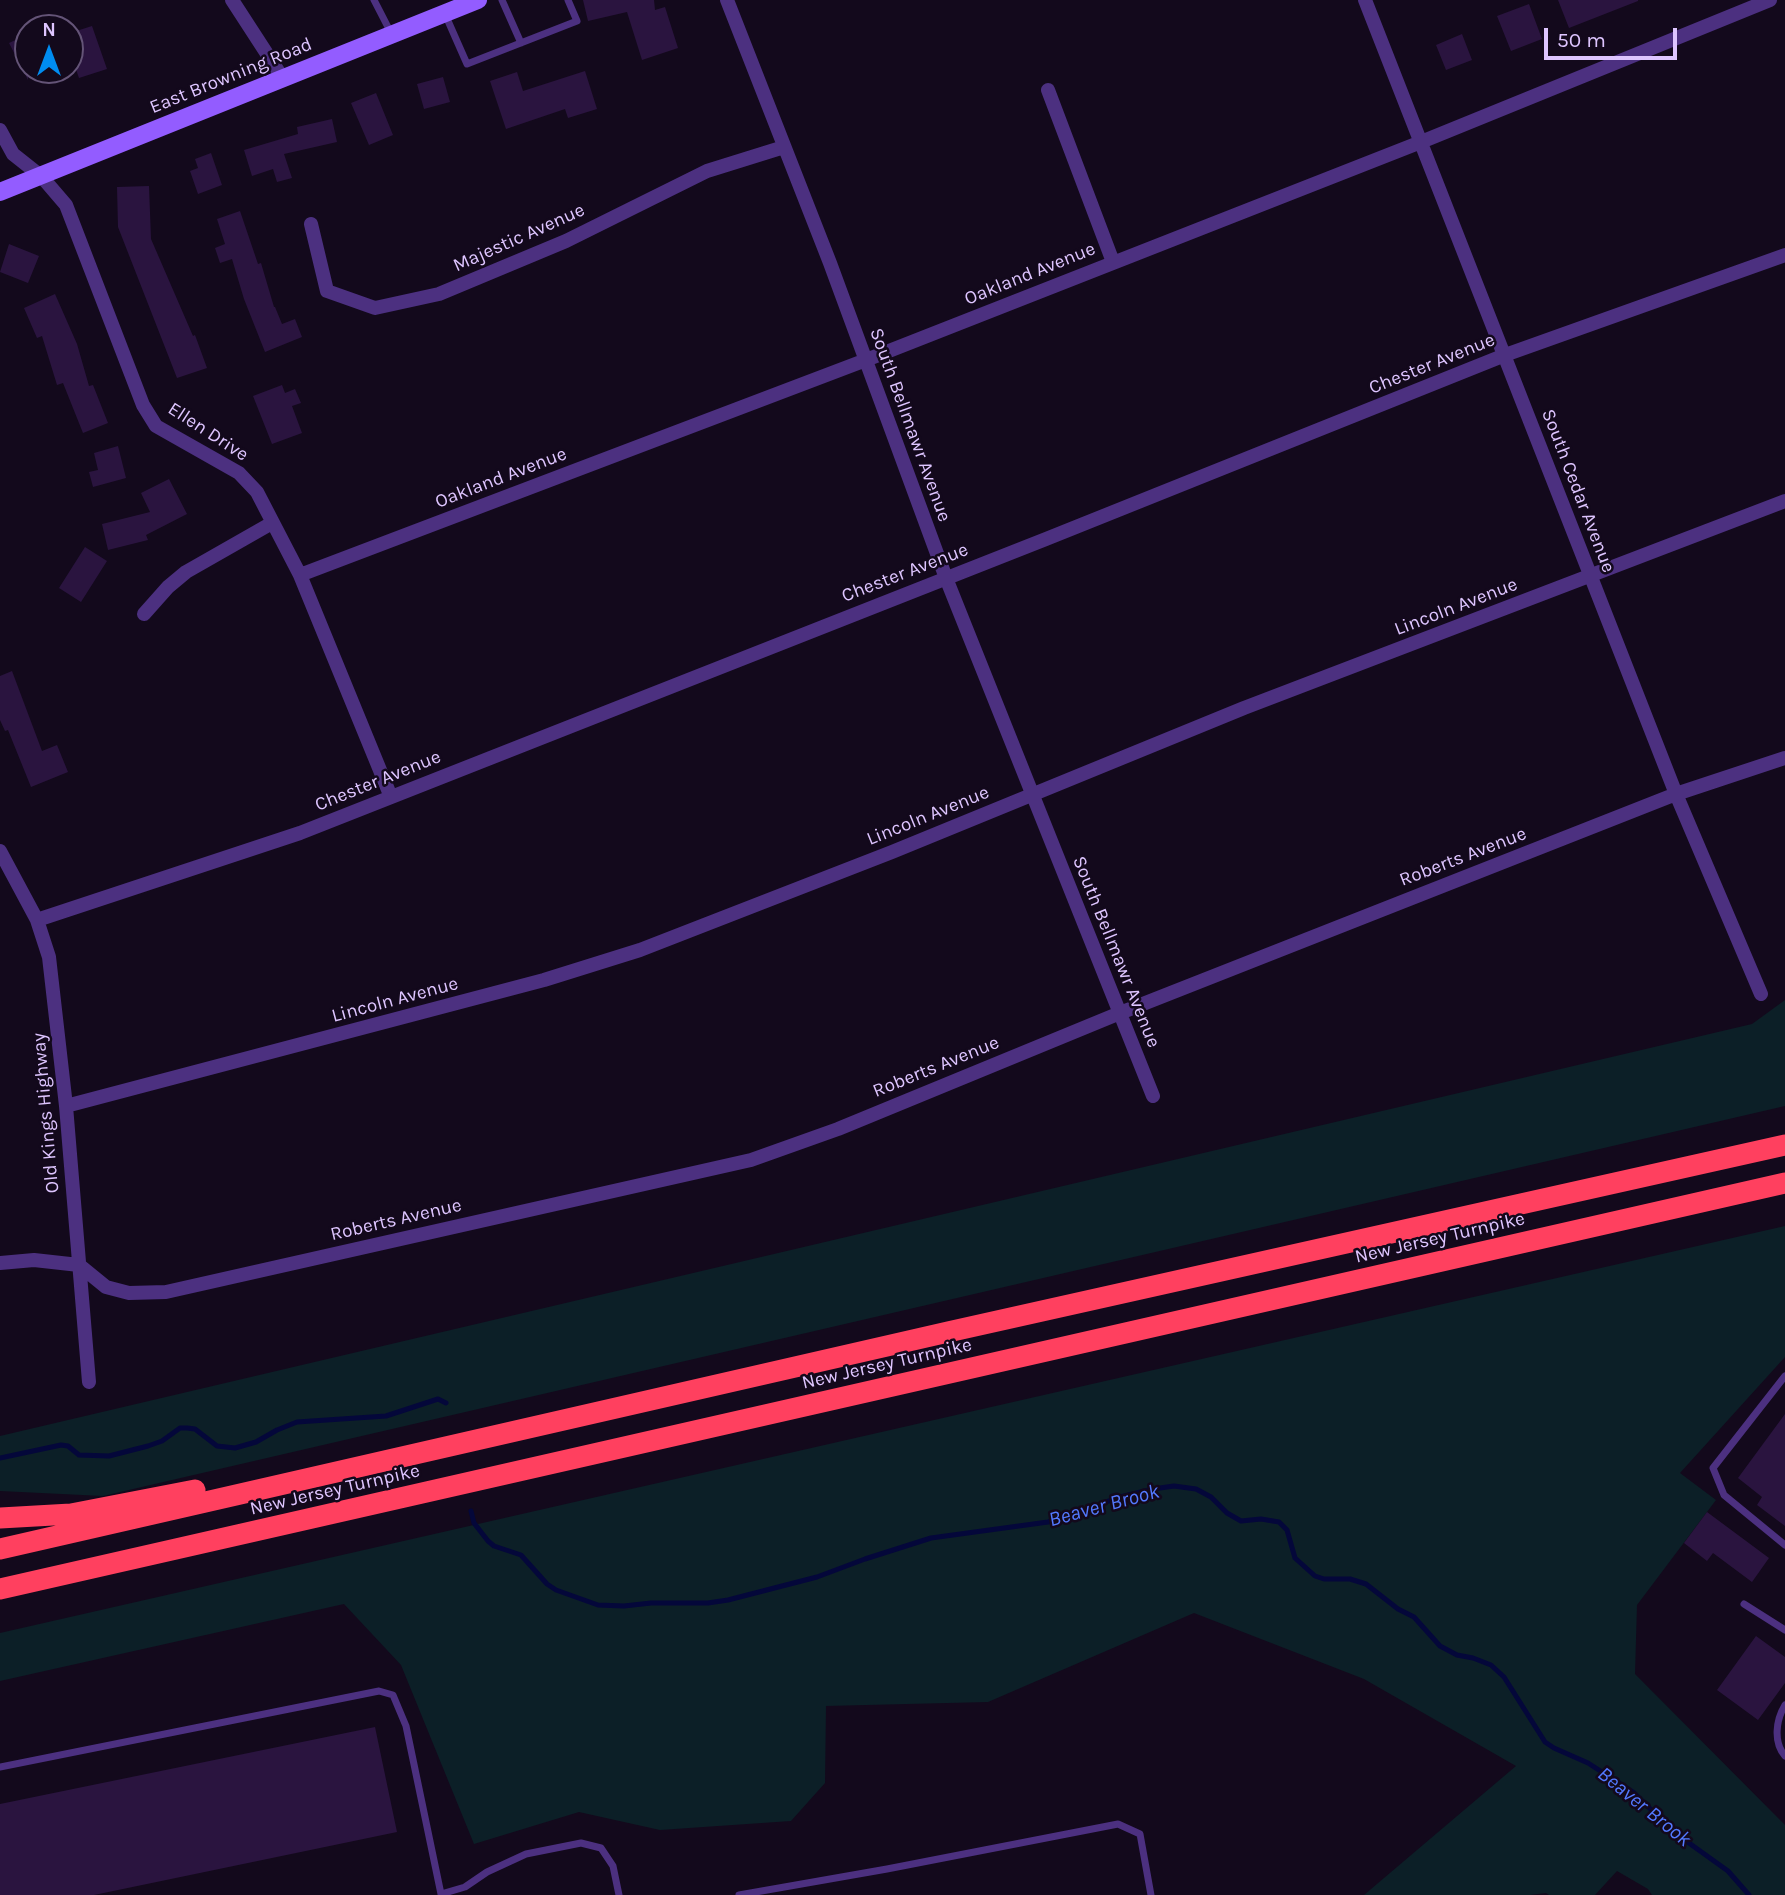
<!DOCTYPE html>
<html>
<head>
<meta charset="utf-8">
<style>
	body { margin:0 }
	#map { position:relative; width:1785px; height:1895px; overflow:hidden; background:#13091c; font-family:Karla,sans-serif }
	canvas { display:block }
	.north { position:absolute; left:14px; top:14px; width:70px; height:70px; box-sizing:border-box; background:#13091c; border:2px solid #645477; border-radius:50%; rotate:0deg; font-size:19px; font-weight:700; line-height:28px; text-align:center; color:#dec5ff }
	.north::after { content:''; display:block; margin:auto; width:24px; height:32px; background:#008cf0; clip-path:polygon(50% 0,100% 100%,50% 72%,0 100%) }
	.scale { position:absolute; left:1544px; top:28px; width:133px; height:32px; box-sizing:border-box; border:4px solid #dec5ff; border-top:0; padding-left:9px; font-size:21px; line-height:24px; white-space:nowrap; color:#dec5ff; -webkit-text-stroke:5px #13091c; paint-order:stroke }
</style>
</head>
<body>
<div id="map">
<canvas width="1785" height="1895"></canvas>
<div class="north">N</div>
<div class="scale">50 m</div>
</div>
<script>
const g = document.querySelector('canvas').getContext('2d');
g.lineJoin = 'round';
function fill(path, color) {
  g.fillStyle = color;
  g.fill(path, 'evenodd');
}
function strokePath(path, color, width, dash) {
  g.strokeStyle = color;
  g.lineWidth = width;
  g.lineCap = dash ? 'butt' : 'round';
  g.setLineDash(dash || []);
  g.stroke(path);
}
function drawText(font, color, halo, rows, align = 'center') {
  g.font = font + ' Karla,sans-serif';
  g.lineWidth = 5;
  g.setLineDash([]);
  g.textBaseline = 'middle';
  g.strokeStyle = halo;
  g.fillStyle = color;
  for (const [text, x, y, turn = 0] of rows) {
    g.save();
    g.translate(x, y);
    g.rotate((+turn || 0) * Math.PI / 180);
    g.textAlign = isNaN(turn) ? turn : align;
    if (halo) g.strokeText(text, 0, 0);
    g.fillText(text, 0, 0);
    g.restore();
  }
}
fill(new Path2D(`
	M1785,1000V1106L103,1496L0,1491V1436L1752,1024Z
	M1785,1226V1357L1680,1473L1716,1500L1637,1605L1635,1674L1785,1825V1895H1652L1648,1889L1617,1871L1595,1895H1549L1546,1893L1530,1895H1364L1516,1766L1364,1679L1194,1613L988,1702L826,1706L825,1783L791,1821L660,1830L579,1812L474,1844L401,1665L344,1604L0,1681V1633Z`), '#0c1f27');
strokePath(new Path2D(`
	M0,1458L61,1445L68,1446L79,1455L109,1456L148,1446L162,1441L180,1428H187L195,1429L217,1446L235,1448L256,1442L277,1430L297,1422L386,1416L438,1399L446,1403
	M471,1511L474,1523L488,1541L494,1546L521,1555L547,1584L556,1590L598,1605L624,1606L651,1603H708L728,1600L817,1577L865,1559L931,1538L1048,1522L1074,1515L1116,1498L1153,1489L1174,1486L1196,1489L1211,1497L1227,1513L1241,1521L1261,1519L1279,1522L1287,1530L1295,1558L1315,1576L1324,1579H1350L1366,1584L1398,1609L1414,1617L1440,1646L1457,1655L1473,1658L1491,1665L1504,1677L1545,1742L1554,1748L1588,1763L1633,1792L1675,1833L1728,1871L1749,1895`), '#04073a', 5);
fill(new Path2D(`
	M583,0H654L655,10L665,7L678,48L642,60L627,12L588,21Z
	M1558,0H1638V1L1569,28Z
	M1529,4L1542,39L1511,51L1497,16Z
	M92,26L107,69L79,78L70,52V33Z
	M28,34V80L9,43Z
	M1462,34L1472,60L1446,70L1436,45Z
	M585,71L597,109L568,118L565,109L506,129L490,81L517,72L523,91Z
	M443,77L450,102L424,109L417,84Z
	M376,93L393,135L369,145L351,103Z
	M332,119L337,142L284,154L292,178L277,182L273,169L252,176L244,150L298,134L297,127Z
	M211,153L222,185L198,194L190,171L198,168L195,159Z
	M149,186L151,239L193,336L195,335L207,368L177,378L118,227L117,187Z
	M240,211L258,264L261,263L274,307H275L282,324L295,319L302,337L265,352L244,299L232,259L220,263L215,248L225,244L217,219Z
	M9,244L39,256L28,283L0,272Z
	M55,294L77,344L89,386L93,385L108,423L83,433L63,383L57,385L42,336L37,338L24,308Z
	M282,385L285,393L295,389L301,403L292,406L302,433L272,444L253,396Z
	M118,446L126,478L93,487L89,472L98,470L94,453Z
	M169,479L187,514L146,535L148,540L108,550L102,524L150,512L141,493Z
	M85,547L107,561L81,602L59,588Z
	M12,671L42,751L57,745L68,772L31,787L8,730L5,731L0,720V676Z
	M1785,1414V1526L1757,1505L1762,1497L1738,1478Z
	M1707,1512L1769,1558L1752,1582L1713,1553L1707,1561L1684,1543Z
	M1756,1636L1785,1657V1683L1758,1720L1717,1690Z
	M375,1727L397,1832L94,1895H0V1804Z`), '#2a143f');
strokePath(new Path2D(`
	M374,0L391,33
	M502,0L521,43
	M445,14L467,64L577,21L568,0
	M1785,1376L1713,1468L1724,1495L1785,1545
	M1744,1604L1785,1630
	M1785,1705C1776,1720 1773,1742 1785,1756
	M0,1767L379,1691L393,1695L406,1726L441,1894L465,1887L487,1872L526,1854L581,1843L601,1848L613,1866L619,1895
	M739,1895L887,1869L1118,1824L1140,1834L1151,1895`), '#4c3080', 7);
strokePath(new Path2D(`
	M232,0L282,77
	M727,0L830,263L946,578L1153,1096
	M1365,0L1676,794L1761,994
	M1048,90L1113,262
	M0,130L13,154L42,177L66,205L143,405L156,426L239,473L257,492L300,575L391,797
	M311,224L327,291L375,308L439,294L566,241L707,171L784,147
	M300,575L866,360L1421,142L1770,0
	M144,614L168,587L186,572L272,523
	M0,851L37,920L49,957L66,1106L89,1382
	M37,920L300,833L1046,539L1505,355L1785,255
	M66,1106L544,980L640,950L892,852L1244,708L1785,501
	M0,1263L34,1260L79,1265
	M79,1265L106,1287L129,1293L166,1292L751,1160L838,1129L1120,1013L1676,794L1785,758`), '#4c3080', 14);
strokePath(new Path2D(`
	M0,192L478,0`), '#935cff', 18);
strokePath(new Path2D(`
	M0,1518L71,1514L195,1490
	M0,1549L948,1332L1785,1145
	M0,1589L1785,1183`), '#ff405f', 21);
drawText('19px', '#dec5ff', '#13091c', [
	["East Browning Road",231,76,-22],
	["Majestic Avenue",519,238,-24],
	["Oakland Avenue",1030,274,-22],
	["Chester Avenue",1432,364,-22],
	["South Bellmawr Avenue",910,425,70],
	["Ellen Drive",208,432,33],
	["Oakland Avenue",501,478,-21],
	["South Cedar Avenue",1578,491,69],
	["Chester Avenue",905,573,-21],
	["Lincoln Avenue",1456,607,-21],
	["Chester Avenue",378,781,-22],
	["Lincoln Avenue",928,816,-22],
	["Roberts Avenue",1463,857,-21],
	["South Bellmawr Avenue",1116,952,68],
	["Lincoln Avenue",395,1000,-15],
	["Roberts Avenue",936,1067,-22],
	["Old Kings Highway",46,1113,-95],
	["Roberts Avenue",396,1220,-13],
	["New Jersey Turnpike",1440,1238,-13],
	["New Jersey Turnpike",887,1364,-13],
	["New Jersey Turnpike",335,1490,-13]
]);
drawText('italic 21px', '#5379ff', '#13091c', [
	["Beaver Brook",1104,1506,-15],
	["Beaver Brook",1644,1807,39]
]);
</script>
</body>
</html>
